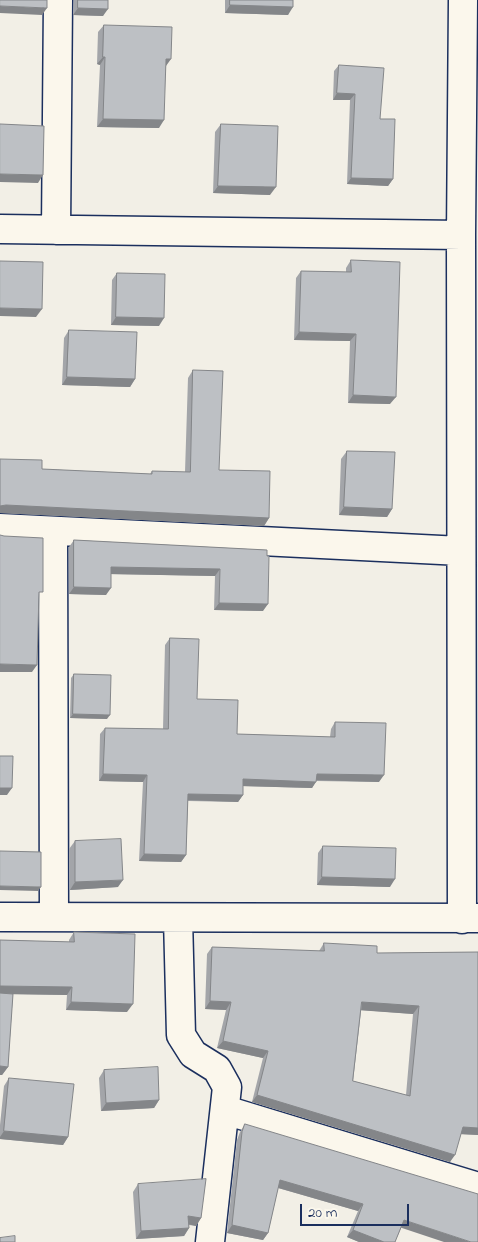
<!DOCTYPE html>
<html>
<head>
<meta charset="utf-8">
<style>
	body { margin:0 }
	#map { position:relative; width:478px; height:1242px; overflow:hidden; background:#f2efe6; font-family:"Indie Flower",sans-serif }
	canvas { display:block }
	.scale { position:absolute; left:300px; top:1204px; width:109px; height:22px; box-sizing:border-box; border:2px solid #1b2f5e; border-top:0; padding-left:6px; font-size:15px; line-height:18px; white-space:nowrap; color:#1b2f5e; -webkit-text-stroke:4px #fbf7ec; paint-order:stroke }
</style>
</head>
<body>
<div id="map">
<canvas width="478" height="1242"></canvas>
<div class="scale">20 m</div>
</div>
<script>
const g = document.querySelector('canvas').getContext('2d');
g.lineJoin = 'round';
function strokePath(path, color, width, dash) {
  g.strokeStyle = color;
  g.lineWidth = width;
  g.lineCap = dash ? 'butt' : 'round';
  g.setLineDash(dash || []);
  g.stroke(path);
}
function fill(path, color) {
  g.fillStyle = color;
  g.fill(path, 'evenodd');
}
const street = new Path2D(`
	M0,229L461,235
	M56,230L58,0
	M0,528L461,551
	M53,531L54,917
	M0,917L478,918
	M178,918L181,1035L193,1054L217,1069L227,1087L210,1242
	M462,919L461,235L463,0
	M225,1110L478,1187`);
strokePath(street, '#1b2f5e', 31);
strokePath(street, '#fbf7ec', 28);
fill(new Path2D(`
	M74,0H108L103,16L73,15Z
	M225,0H293L288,15L225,13Z
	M104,25L166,66L159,128L97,127L100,65L97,64L98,32Z
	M339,65L380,119L393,179L388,186L347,184L350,100H333L334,71Z
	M221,124L270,195L213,193L215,132Z
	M351,260L390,404L348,403L350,341L294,340L296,278L301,271L346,272V268Z
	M117,273L159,326L111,325L112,280Z
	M69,330L135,379L130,387L62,385L64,338Z
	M193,370L219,470L269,518L264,526L0,513V459L42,469L150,474L152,471L185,472L188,378Z
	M347,451L392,509L387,517L339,515L341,459Z
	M74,540L267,550L263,611L214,610L215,576L111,574L106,595L69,594V547Z
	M170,638L197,699L237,734L330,737L331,729L335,722L379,782L316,781L312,788L243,786V795L238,802L188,801L186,855L181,862L139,861L143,782L99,781L100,734L105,728L163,729L165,645Z
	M74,674L107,719L70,718L71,678Z
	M75,841L118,887L70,890L69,849Z
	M323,846L390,887L317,885L318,853Z
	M74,932L127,1012L66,1010L67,995L13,994L8,1067L2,1075H0V940L69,942V940Z
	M324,943L377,953L478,952V1135L461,1134L450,1162L252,1102L263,1058L217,1048L226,1010L205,1009L207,954L212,947L319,951ZM361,1010L413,1014L406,1095L353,1081Z
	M104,1070L159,1100L154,1108L101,1111L99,1078Z
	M9,1078L68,1137L63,1145L0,1139V1125L4,1086Z
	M245,1124L401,1228L395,1242H359L347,1237L358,1211L278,1188L268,1233L263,1240L227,1233L237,1140L240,1132Z
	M138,1184L201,1218L196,1226L189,1225V1228L184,1236L136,1239L133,1192Z`), '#a3a5a9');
fill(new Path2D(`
	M230,5L293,7L288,15L225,13Z
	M0,6L47,8L42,15L0,13Z
	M78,8L108,9L103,16L73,15Z
	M103,57H105L100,65L97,64Z
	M166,59H171L166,66Z
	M337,93L355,94L350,100H333Z
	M103,119L164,120L159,128L97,127Z
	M0,174L43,175L38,183L0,182Z
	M351,178L393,179L388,186L347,184Z
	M218,186L276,187L270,195L213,193Z
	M0,308L42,309L36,317L0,316Z
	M116,317L164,318L159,326L111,325Z
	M299,332L356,334L350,341L294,340Z
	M67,377L135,379L130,387L62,385Z
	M353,395L396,397L390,404L348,403Z
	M6,505L269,518L264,526L0,513V506Z
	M344,507L392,509L387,517L339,515Z
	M111,567L220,569L215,576L106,574Z
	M74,587L111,588L106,595L69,594Z
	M219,603L268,604L263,611L214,610Z
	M0,664L37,665L32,672H0Z
	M73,714L110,715L107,719L70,718Z
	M103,774L147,775L143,782L99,781Z
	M317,774L384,775L379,782L312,780Z
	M243,779L316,782L312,788L239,786Z
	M0,788H12L7,795H0Z
	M188,794L243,795L238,802L184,800Z
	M144,854L186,855L181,862L139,861Z
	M322,877L395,879L390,887L317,885Z
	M123,880L118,887L70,890L75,882Z
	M0,886L41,887L38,891L0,890Z
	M0,986L72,987L67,995L0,994Z
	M210,1001L231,1002L226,1010L205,1009Z
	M71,1002L133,1004L127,1012L66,1010Z
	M362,1002L419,1006L413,1014L357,1010Z
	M223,1041L268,1051L263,1058L217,1048Z
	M0,1066L8,1067L2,1075H0Z
	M257,1095L455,1155L450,1162L252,1102Z
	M159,1100L154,1108L101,1111L106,1103Z
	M463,1127L478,1128V1135L458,1134Z
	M4,1131L68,1137L63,1145L0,1139V1137Z
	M280,1180L363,1204L358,1211L275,1187Z
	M188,1216L201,1218L196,1226L183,1223Z
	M404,1220L471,1242H444L399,1227Z
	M232,1225L268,1233L263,1240L227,1233Z
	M189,1228L184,1236L136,1239L141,1231Z
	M353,1230L384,1242H359L347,1237Z`), '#848689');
const building = new Path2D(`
	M0,0H47V8L0,6Z
	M78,0H108V9L78,8Z
	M230,0H293V7L230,5Z
	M104,25L172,27L171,59H166L164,120L103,119L105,57H103Z
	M339,65L384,68L380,119H395L393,179L351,178L355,94L337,93Z
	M0,124L44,126L43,175L0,174Z
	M221,124L278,126L276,187L218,186Z
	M351,260L400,262L396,397L353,395L356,334L299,332L301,271L351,272Z
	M0,261L43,262L42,309L0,308Z
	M117,273L165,274L164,318L116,317Z
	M69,330L137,332L135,379L67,377Z
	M193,370L223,371L219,470L270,471L269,518L6,505L0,506V459L42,460V469L152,474V471L190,472Z
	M347,451L395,452L392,509L344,507Z
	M0,535L4,536L43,538V592H39L37,665L0,664Z
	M74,540L267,550V556H269L268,604L219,603L220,569L111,567V588L74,587Z
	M170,638L199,639L197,699L238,700L237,734L335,737V722L386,723L384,775L317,774L316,782L243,779V795L188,794L186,855L144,854L147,775L103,774L105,728L168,729Z
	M74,674L111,675L110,715L73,714Z
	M0,756H13L12,788H0Z
	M121,839L123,880L75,882V841Z
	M323,846L396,848L395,879L322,877Z
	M0,851L41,852V887L0,886Z
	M74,932L135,934L133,1004L71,1002L72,987L0,986V940L74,942Z
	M324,943L377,946V953L478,952V1128L463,1127L455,1155L257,1095L268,1051L223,1041L231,1002L210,1001L212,947L324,951ZM362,1002L419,1006L410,1096L353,1081Z
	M0,993L13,994L8,1067L0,1066Z
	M158,1067L159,1100L106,1103L104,1070Z
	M9,1078L74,1084L68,1137L4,1131Z
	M245,1124L478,1194V1242H471L404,1220L395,1242H384L353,1230L363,1204L280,1180L268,1233L232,1225L242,1132Z
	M206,1179L201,1218L188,1216L189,1228L141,1231L138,1184Z
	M15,1236V1242H0V1238Z`);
fill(building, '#bdc0c4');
strokePath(building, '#848689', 1);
</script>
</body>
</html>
